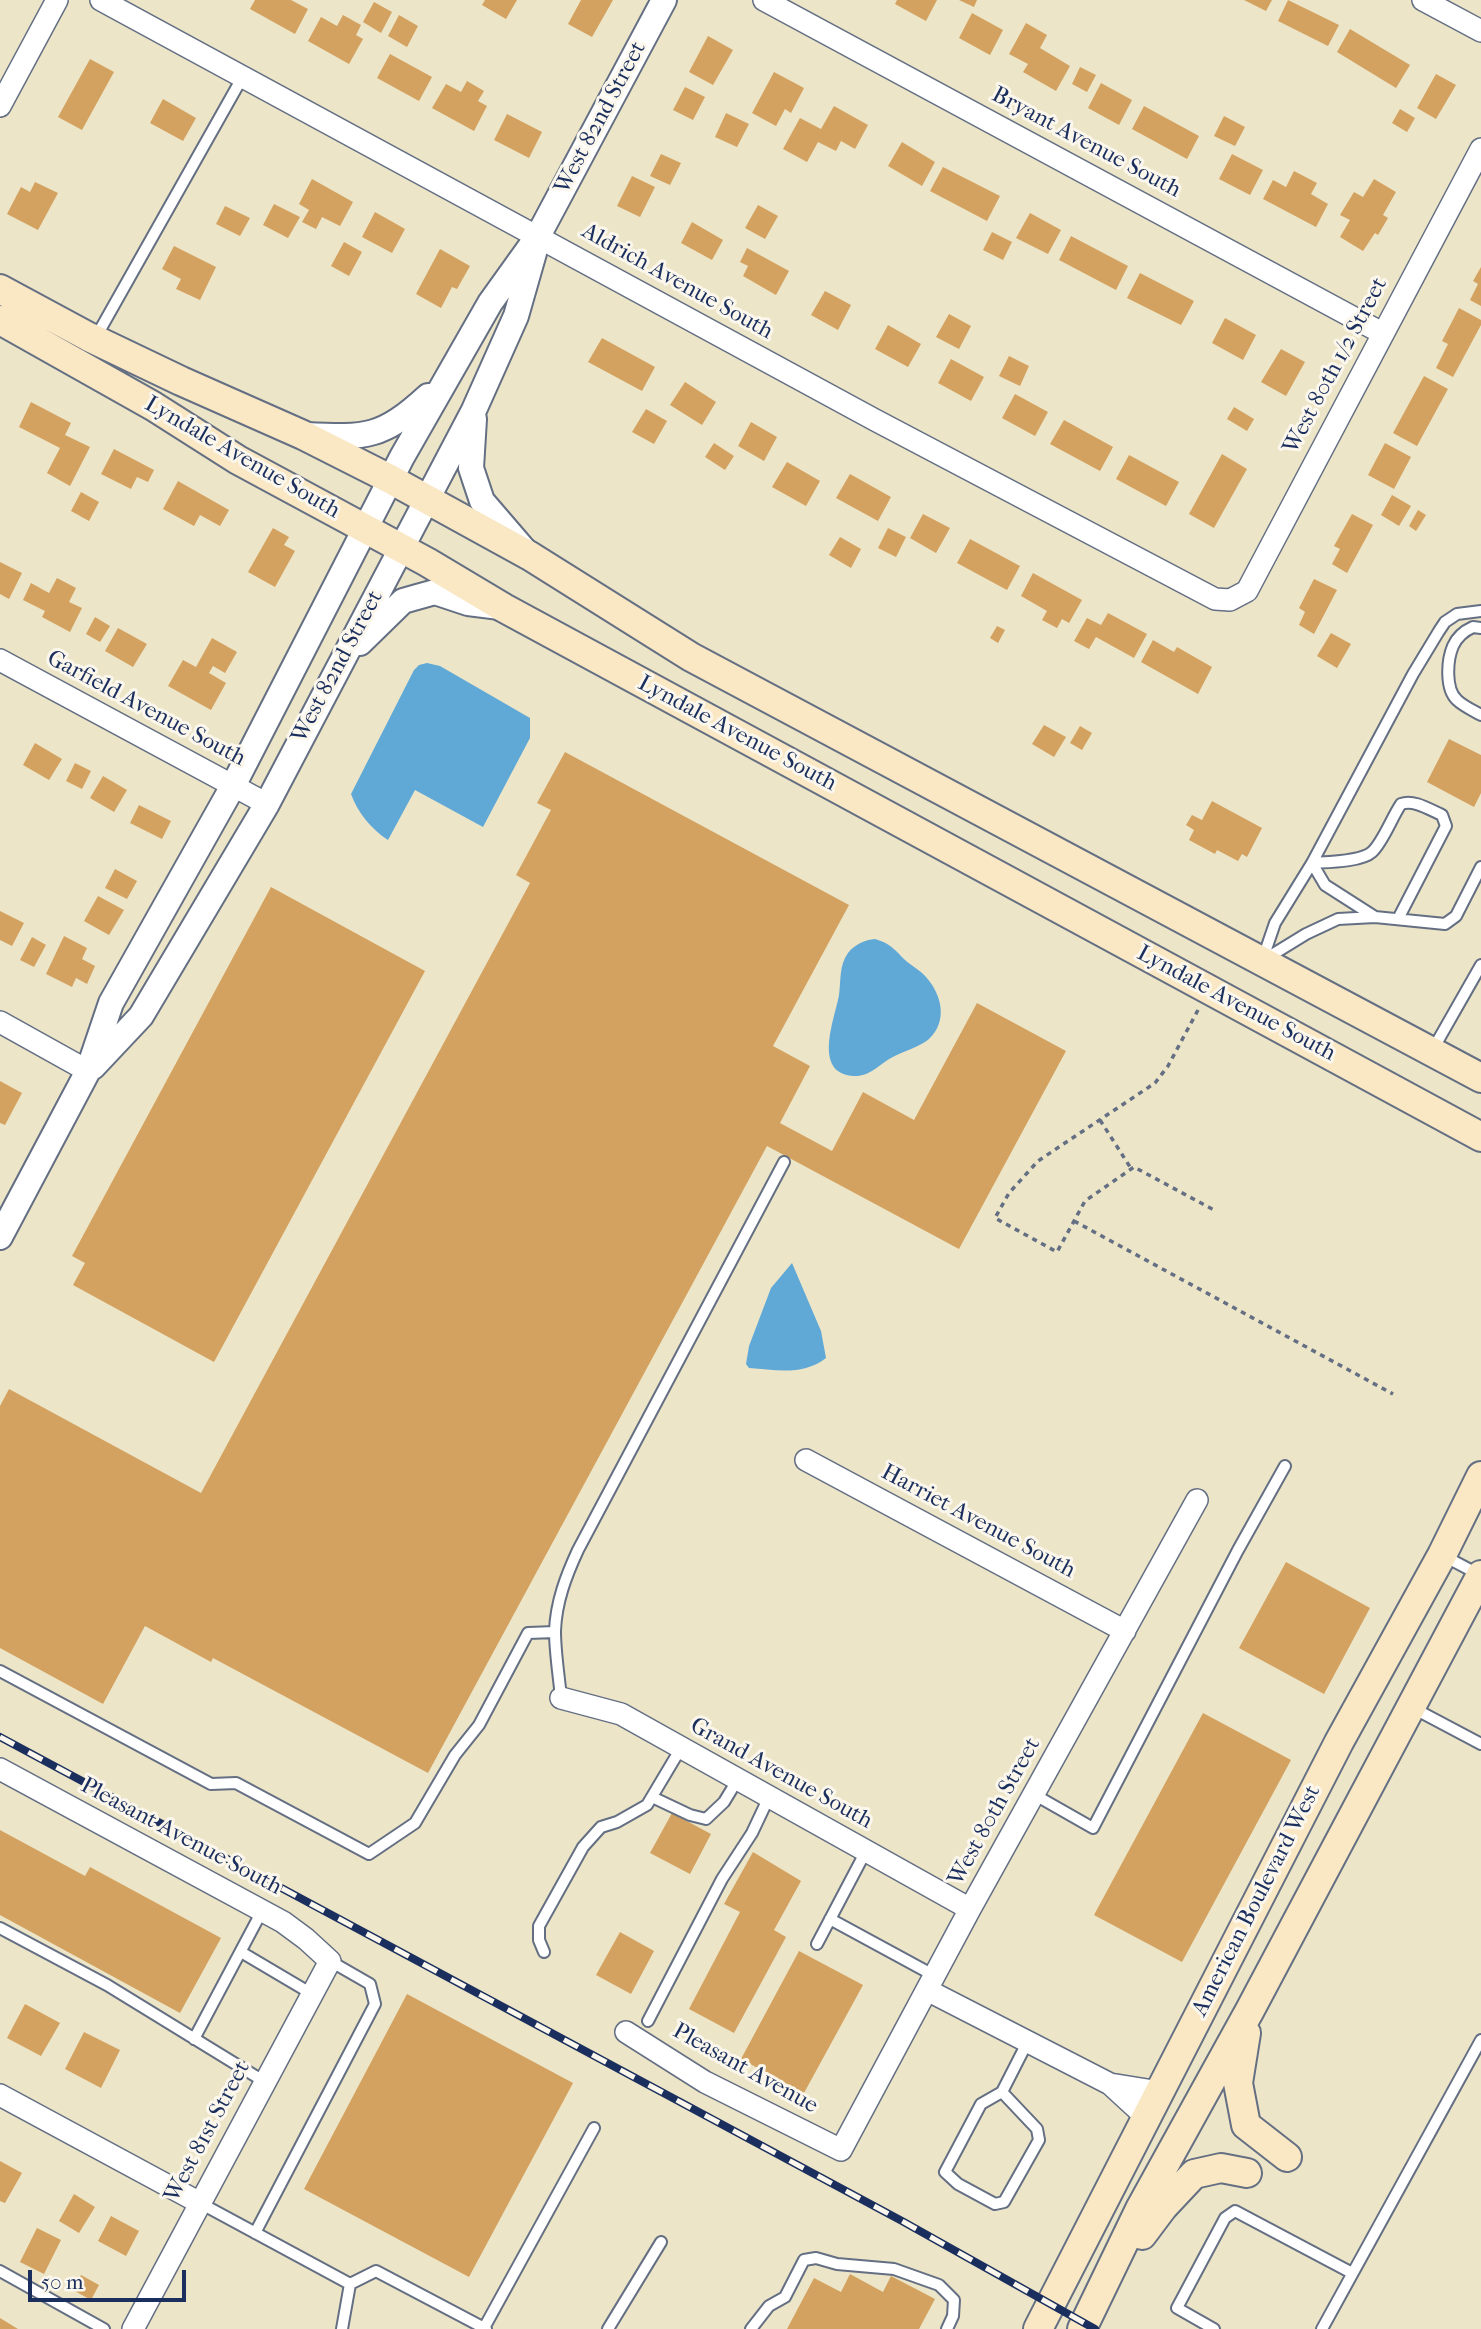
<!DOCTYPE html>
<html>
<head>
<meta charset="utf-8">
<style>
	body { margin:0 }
	#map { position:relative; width:1481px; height:2329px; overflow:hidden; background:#ede5c7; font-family:"IM FELL French Canon",serif }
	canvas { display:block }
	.scale { position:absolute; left:28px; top:2270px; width:158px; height:32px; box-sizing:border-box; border:4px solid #1b2f5e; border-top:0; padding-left:9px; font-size:21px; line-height:24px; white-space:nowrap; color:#1b2f5e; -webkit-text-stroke:5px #fbf7ec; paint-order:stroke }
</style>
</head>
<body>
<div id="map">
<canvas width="1481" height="2329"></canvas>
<div class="scale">50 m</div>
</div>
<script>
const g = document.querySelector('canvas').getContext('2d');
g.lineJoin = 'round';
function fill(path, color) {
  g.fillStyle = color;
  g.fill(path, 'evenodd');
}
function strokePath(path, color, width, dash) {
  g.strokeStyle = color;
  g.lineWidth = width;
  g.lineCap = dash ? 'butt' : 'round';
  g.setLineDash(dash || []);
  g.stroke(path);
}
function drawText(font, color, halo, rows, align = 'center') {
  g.font = font + ' "IM FELL French Canon",serif';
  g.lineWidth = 6;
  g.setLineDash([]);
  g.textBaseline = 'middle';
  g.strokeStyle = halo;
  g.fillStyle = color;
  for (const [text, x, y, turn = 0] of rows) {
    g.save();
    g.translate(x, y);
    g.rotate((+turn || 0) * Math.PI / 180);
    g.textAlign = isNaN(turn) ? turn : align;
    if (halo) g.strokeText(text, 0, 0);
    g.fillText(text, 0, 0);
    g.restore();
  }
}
fill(new Path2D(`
	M427,663L440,666L530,718V738L483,827L415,790L388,840C371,829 358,813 351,794L414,670L419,665Z
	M875,939C890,943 895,950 905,960C912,966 920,970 926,977C942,995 948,1021 929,1039C922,1046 901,1052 891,1058C878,1065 870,1077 853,1076C812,1073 835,1018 839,995C841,981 839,965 848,953C855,944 865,940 875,939Z
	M792,1263L821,1331L826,1358C803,1376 776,1370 749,1368L746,1364L749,1346L771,1288Z`), '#60a9d7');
fill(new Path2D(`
	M255,0H291L308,9L295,34L250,9Z
	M485,0H517L506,19L482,5Z
	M581,0H613L592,37L568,24Z
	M897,0H937L926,21L895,4Z
	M959,0H977L974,7Z
	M1244,0H1272L1266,11Z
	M1288,0L1339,25L1328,46L1278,21Z
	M374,2L392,12L381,33L363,22Z
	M972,13L1003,30L990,55L959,38Z
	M343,15L361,25L356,35L363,39L349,64L308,41L321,17L337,26Z
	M399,15L418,26L407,47L388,36Z
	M1026,23L1047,35L1040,48L1070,66L1056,91L1023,72L1028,64L1009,54Z
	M1350,29L1410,65L1396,88L1337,52Z
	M708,36L733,50L713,85L689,72Z
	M390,54L432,77L419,101L377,78Z
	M90,59L114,72L82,130L58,117Z
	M1080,67L1096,75L1087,92L1072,84Z
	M774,72L804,88L791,113L785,109L776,126L752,113Z
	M1436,74L1456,85L1436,119L1417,108Z
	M467,81L484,91L478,101L487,106L474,131L432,108L446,84L461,92Z
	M1101,83L1132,100L1119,125L1088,108Z
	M685,87L705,97L693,120L673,110Z
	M163,99L196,118L183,141L150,123Z
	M834,106L868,125L855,149L841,141L836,151L818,142L807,162L783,149L800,118L821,129Z
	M1144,106L1199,136L1187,159L1132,129Z
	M1400,109L1415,118L1407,132L1392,123Z
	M726,113L749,124L737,147L715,137Z
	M507,114L542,132L529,158L494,140Z
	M1224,116L1245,127L1235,146L1214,136Z
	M902,142L935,162L922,186L888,166Z
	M661,154L681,163L670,185L650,176Z
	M1232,154L1263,170L1250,195L1219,179Z
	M943,167L1000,196L987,221L930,191Z
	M1294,171L1317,183L1311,194L1328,204L1316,227L1263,199L1273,180L1286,187Z
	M632,176L655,187L640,217L617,206Z
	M312,179L353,202L340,226L322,217L316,229L302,222L309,210L299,204Z
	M1374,179L1396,192L1383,215L1388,218L1378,235L1375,233L1363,251L1340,237L1350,220L1340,215L1354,192L1363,197Z
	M35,182L58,193L38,230L7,214L21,187L30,192Z
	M274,204L300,217L288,238L263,225Z
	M758,205L778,216L765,239L745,228Z
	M225,206L250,218L240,236L216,224Z
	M375,212L405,229L392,253L362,237Z
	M1030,213L1061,230L1048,254L1016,238Z
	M692,222L723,240L712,260L681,243Z
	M992,232L1012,242L1003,260L983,250Z
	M1071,236L1128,266L1116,290L1059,260Z
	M344,242L362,252L349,276L331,266Z
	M174,246L216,267L200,300L176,289L181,279L162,269Z
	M747,248L789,271L776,295L743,276L748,266L740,262Z
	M440,249L470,266L457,289L452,287L441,308L416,294Z
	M1481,267V306L1470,300L1478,284L1473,281Z
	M1140,273L1194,301L1181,325L1127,298Z
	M825,291L851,305L838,330L811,315Z
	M1459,308L1481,320V325L1453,377L1436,368L1448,344L1442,341Z
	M949,314L971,326L959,349L936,337Z
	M1225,318L1256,335L1243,360L1212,343Z
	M888,325L921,344L908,367L875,349Z
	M602,338L655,367L642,391L588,362Z
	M1281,349L1305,362L1286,396L1261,382Z
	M1009,356L1029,366L1020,386L999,376Z
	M951,359L984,377L971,401L938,383Z
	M1424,376L1448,389L1417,446L1393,433Z
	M685,382L716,402L702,425L670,405Z
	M1015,394L1048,412L1035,436L1002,418Z
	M31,402L71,423L65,435L90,447L70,486L47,473L60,448L19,427Z
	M1234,407L1254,419L1247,431L1227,419Z
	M646,409L667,421L654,444L632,432Z
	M1064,420L1113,447L1100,471L1050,444Z
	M751,422L777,437L764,461L738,446Z
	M714,443L734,456L725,470L705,457Z
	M1385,443L1411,457L1394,489L1368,475Z
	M114,449L154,470L148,482L137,477L131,489L101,474Z
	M1222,454L1247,469L1214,528L1189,514Z
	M1129,455L1179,482L1166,506L1116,479Z
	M787,462L820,481L806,506L772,487Z
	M850,474L891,497L878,521L836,498Z
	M178,481L229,510L220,526L200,515L194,526L163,509Z
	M81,492L99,502L89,521L71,511Z
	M1392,495L1411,506L1399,526L1381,515Z
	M1418,510L1426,515L1416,531L1409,526Z
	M923,514L950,528L936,553L910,538Z
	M1352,514L1373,525L1347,573L1332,564L1340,549L1334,546Z
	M273,528L289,537L284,545L295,551L275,587L248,572Z
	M888,528L906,537L896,557L878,548Z
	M840,537L861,549L851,568L829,555Z
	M970,539L1020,566L1007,590L957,563Z
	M0,562L22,573L9,599L0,594Z
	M1033,573L1082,600L1069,623L1062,619L1057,628L1042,620L1047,611L1021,596Z
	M57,578L76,588L69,602L82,608L70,632L42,617L45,611L23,600L31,583L49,593Z
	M1314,579L1337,590L1314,634L1299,625L1305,612L1299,608Z
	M1108,613L1147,634L1134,658L1096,637L1089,649L1074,641L1087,618L1101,625Z
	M95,617L110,626L100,642L86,634Z
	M997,626L1005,630L998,643L990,638Z
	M118,628L147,644L133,667L105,651Z
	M1331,633L1351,644L1337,668L1317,656Z
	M212,638L237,652L225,673L213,666L209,673L226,683L211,710L168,686L183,660L196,667Z
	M1153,640L1174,652L1177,647L1212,667L1198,694L1141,662Z
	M1044,725L1066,737L1054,757L1032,744Z
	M1080,726L1092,733L1082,750L1070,743Z
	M1449,739L1481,755V793L1474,807L1427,782Z
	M35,743L62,759L49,780L23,765Z
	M565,752L849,905L773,1046L810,1066L780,1123L832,1151L863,1092L914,1120L977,1003L1066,1051L959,1249L767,1146L428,1773L213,1658L211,1662L145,1626L103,1704L0,1648V1406L9,1389L201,1493L530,883L516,875L551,810L537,803Z
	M75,763L91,771L82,789L66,781Z
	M103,776L127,790L114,812L90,798Z
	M1212,801L1262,828L1247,857L1242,854L1238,861L1217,850L1215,854L1189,840L1194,830L1186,825L1192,815L1202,820Z
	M139,805L171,821L162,839L130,823Z
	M115,869L137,881L127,899L105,888Z
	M271,887L425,971L214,1362L73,1285L85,1263L72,1256Z
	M98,896L124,910L109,935L84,921Z
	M0,911L24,923L12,946L0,940Z
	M64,936L87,948L82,959L95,966L87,984L76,978L72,987L46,974Z
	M32,937L46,945L34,967L20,960Z
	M0,1081L22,1093L5,1125L0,1123Z
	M1286,1562L1370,1608L1324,1694L1239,1648Z
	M1203,1713L1291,1760L1182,1962L1094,1915Z
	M672,1813L711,1834L690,1874L650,1853Z
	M0,1830L85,1876L90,1867L221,1938L180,2013L0,1915Z
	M753,1852L801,1881L774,1930L786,1937L734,2033L689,2009L740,1912L724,1904Z
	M620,1932L654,1951L631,1994L596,1975Z
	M799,1951L863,1985L804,2093L741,2059Z
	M407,1994L573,2083L469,2277L304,2189Z
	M25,2004L60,2023L41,2056L7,2038Z
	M84,2032L120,2050L101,2088L65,2069Z
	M0,2161L22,2173L5,2203L0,2201Z
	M74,2194L95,2207L79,2233L59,2221Z
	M111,2216L139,2231L126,2256L98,2241Z
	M37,2228L61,2240L44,2274L20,2262Z
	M850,2274L883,2292L891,2276L935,2299L919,2329H787L814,2278L841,2292Z
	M81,2275L99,2285L91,2300L73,2290Z
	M0,2318L18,2329H0Z`), '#d3a260');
const service = new Path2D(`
	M96,337L242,78
	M1481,628L1473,627C1464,631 1457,637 1453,646C1447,660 1445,689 1457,700C1463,706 1474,711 1481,715
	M1375,917L1325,885L1312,863L1413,674L1439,631L1445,622L1457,614L1481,611
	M1398,919L1446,826L1442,815C1430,810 1414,799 1401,804C1392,817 1383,842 1372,852C1361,862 1327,862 1312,863L1275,923L1262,961L1306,934L1338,919L1375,917L1445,924L1456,916L1481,867
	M1432,1051L1481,965
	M1442,1555L1480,1575
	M0,1671L211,1784L236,1783L369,1854L415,1823L455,1755L479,1725L528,1633L555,1632
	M561,1698C559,1676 555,1653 555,1631C556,1602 566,1576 578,1550L784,1162
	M1413,1708L1481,1744
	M1035,1795L1093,1828L1238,1550L1285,1466
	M652,1797L690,1815L706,1819L724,1802L738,1779
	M830,1919L935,1976
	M0,1928L107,1985L265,2082
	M817,1944L866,1851
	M241,1952L312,1994
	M544,1952L539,1940V1926L583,1847L601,1827L617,1822L647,1805L681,1748
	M648,2021L722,1879L752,1833L769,1797
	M194,2039L262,1911
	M1002,2092L1037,2129L1039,2140L1004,2202L995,2204L958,2184L945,2172L981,2104L1002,2092L1028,2041
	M200,2203L350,2284L342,2329
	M255,2233L375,2004L370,1984L330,1961
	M0,2271L104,2329
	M350,2284L376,2271L486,2329
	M484,2328L594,2128
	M608,2329L661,2242
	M751,2329L769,2306L785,2297L804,2260L816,2258L837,2264L894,2269L939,2285L954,2300L953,2316L947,2329
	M1214,2329L1177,2308L1225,2218L1235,2211L1352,2273
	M1322,2329L1481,2040`);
const minor = new Path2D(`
	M101,0L875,420L1215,599L1230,600L1247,591L1481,149
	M764,0L1382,333
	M1423,0L1481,31
	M0,106L57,0
	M0,660L267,804
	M0,1022L88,1071
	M806,1460L1125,1631
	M561,1698L621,1714L970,1909
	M0,1769L283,1922L306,1939L330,1961L133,2329
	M927,1990L1110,2084L1147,2118
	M626,2032L705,2082L841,2150L970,1909L1197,1500
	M1110,2084L1160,2092
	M0,2095L200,2203`);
const tertiary = new Path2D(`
	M474,419L471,468L482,501L525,551
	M306,435C367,438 382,438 428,396
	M360,643L403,601L417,597L435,592L468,603L500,607
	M93,1067L141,1016L267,804L474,410L516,316L534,253
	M0,1237L88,1071L111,1003L233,786L402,457L490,303L538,236L664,0`);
const secondary = new Path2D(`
	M0,289L89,337L181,381L303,435L390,479L530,556L691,657L1481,1078
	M0,320L153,406L238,460L427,562L504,608L1481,1137
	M1246,2033L1238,2083L1246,2125L1287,2157
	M1142,2235L1163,2207L1194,2174L1221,2168L1247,2173
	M1038,2329L1339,1742L1442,1555L1481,1476
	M1082,2329L1140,2209L1250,2010L1481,1575`);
strokePath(service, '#646f83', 14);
strokePath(minor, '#646f83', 24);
strokePath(tertiary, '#646f83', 28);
strokePath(secondary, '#646f83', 32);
strokePath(new Path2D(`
	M1198,1010L1168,1066L1155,1083L1038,1161L1009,1193L995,1218L1057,1252L1085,1201L1134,1167L1214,1210
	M1100,1120L1132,1170
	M1074,1221L1393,1394`), '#646f83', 3.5, [5, 5]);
strokePath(service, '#fff', 10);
strokePath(minor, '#fff', 21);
strokePath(tertiary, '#fff', 24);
strokePath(secondary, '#fae7c3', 28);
const rail = new Path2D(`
	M0,1737L902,2221L1095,2329`);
strokePath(rail, '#1b2f5e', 8);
strokePath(rail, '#fbf7ec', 5, [16]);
drawText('23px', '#1b2f5e', '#fbf7ec', [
	["West 82nd Street",601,118,-62],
	["Bryant Avenue South",1086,143,28],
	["Aldrich Avenue South",677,282,29],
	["West 80th 1/2 Street",1336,366,-62],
	["Lyndale Avenue South",242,458,30],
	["West 82nd Street",338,667,-62],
	["Garfield Avenue South",146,709,28],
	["Lyndale Avenue South",737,734,28],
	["Lyndale Avenue South",1236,1004,28],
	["Harriet Avenue South",978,1522,28],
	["Grand Avenue South",781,1774,29],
	["West 80th Street",995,1812,-61],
	["Pleasant Avenue South",181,1837,28],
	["American Boulevard West",1257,1901,-63],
	["Pleasant Avenue",745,2069,29],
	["West 81st Street",208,2132,-62]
]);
</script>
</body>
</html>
